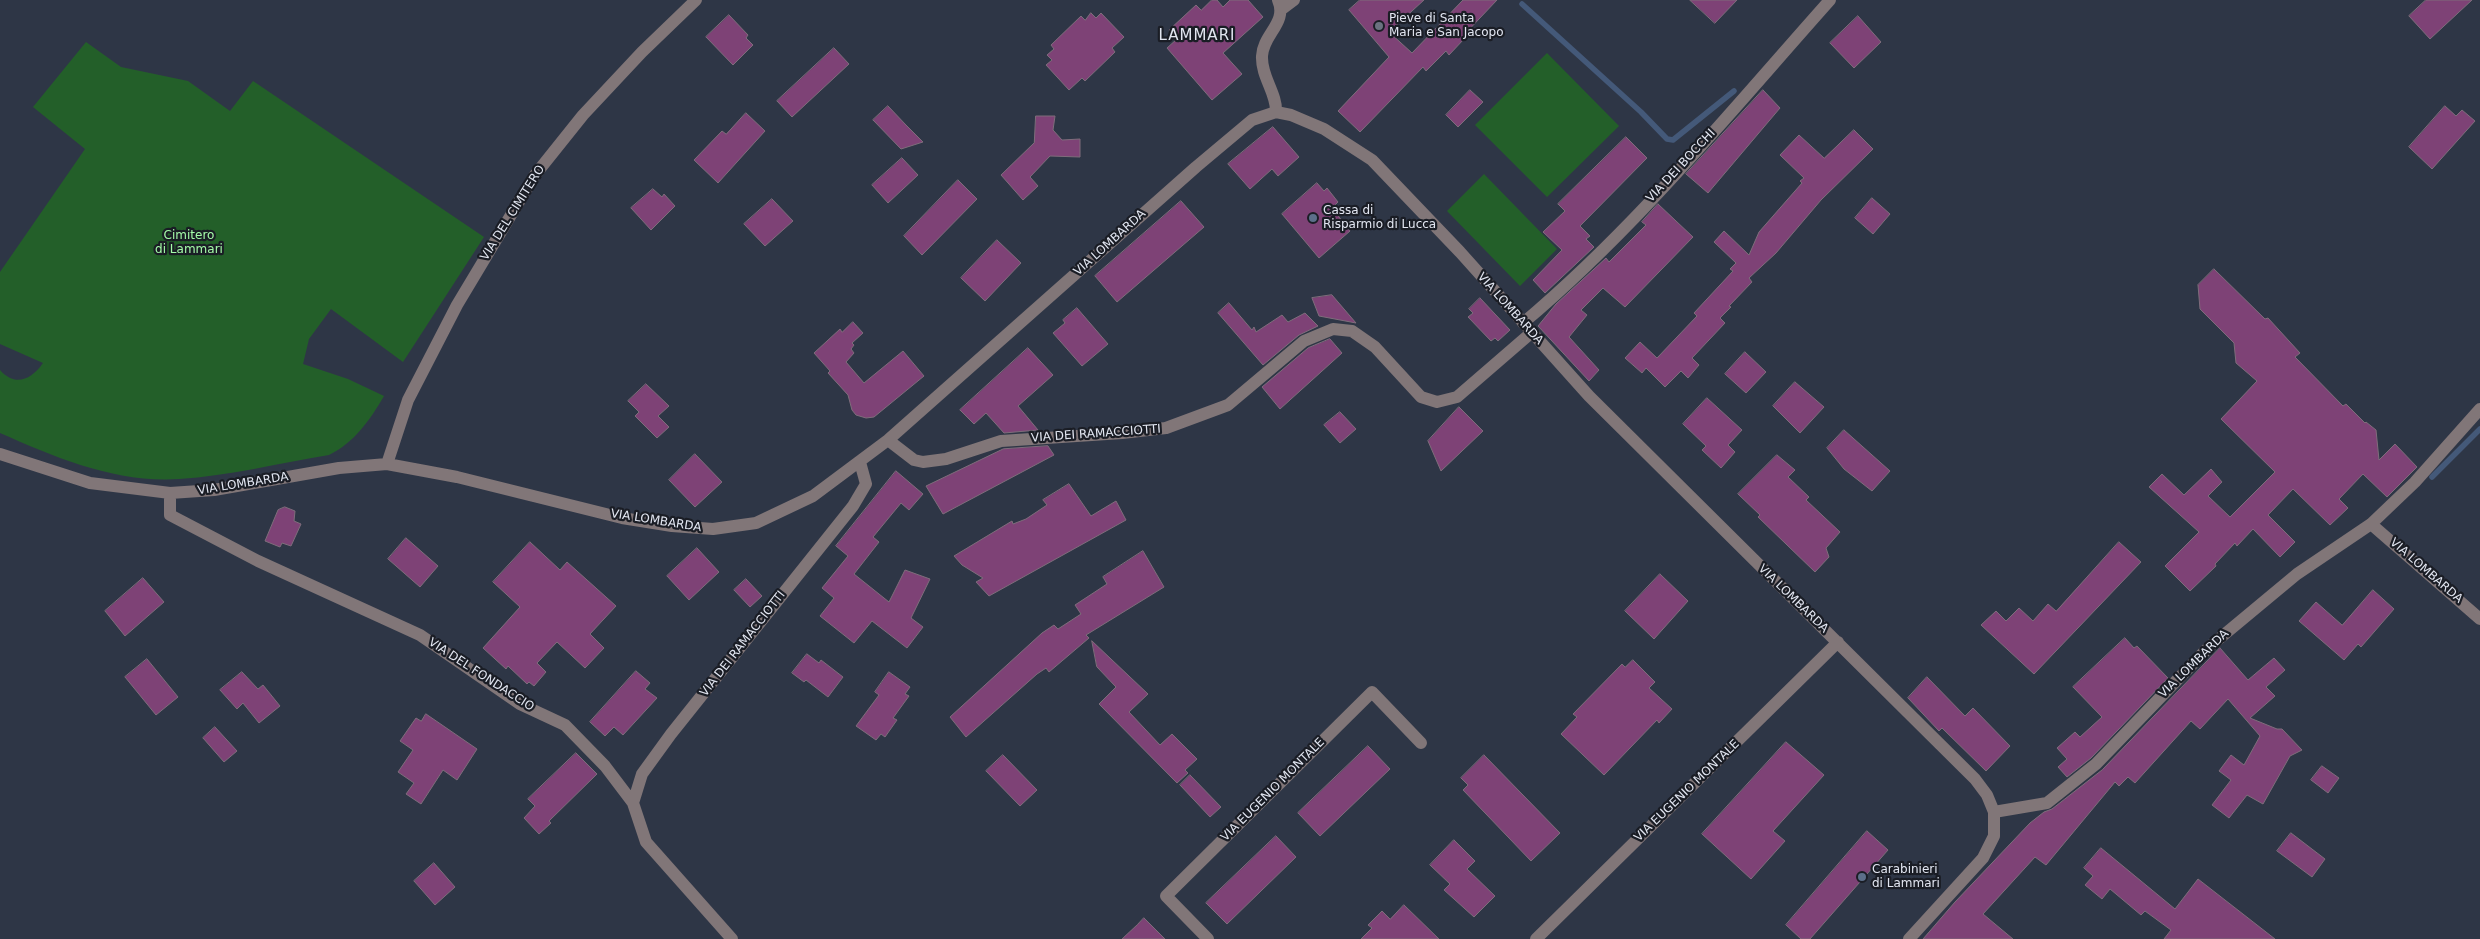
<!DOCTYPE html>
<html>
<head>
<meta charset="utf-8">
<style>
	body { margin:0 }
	canvas { display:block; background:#2e3646 }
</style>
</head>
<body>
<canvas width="2480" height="939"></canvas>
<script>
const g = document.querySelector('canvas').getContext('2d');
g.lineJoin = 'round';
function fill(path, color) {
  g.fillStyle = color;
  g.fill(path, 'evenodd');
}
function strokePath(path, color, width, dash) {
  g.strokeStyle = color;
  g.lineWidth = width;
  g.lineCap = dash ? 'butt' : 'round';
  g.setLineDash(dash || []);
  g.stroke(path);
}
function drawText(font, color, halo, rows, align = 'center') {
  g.font = font + ' "DejaVu Sans",sans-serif';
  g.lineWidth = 4.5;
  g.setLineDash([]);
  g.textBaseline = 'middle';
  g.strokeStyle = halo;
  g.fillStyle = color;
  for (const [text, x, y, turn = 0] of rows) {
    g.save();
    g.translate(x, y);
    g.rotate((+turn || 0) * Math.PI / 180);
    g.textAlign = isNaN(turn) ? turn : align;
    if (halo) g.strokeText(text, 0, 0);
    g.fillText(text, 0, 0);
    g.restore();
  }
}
fill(new Path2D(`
	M86,42L121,67L188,81L230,111L253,81L484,237L403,362L331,309L309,339L303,364L348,379L384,396C370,420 354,443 329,455C279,463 229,476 179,479C115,483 57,458 0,433V370C15,387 31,380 43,363L0,344V272L85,149L33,107Z
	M1547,53L1619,126L1547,197L1475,125Z
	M1484,174L1557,249L1520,286L1447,211Z`), '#235f29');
strokePath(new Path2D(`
	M1522,4L1641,112L1667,139L1673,140L1734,91
	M2432,477L2480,429`), '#445979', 5.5);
const building = new Path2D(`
	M1212,0H1217L1223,7L1230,0H1248L1263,17L1223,53L1242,74L1212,100L1167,48L1177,39L1169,30L1196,5L1201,10Z
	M1360,0H1424L1389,32L1412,53L1463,0H1497L1462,37L1464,39L1449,55L1446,51L1426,71L1423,67L1360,132L1338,111L1389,57L1349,10Z
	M1690,0H1737L1715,23Z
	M2426,0H2472L2430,39L2409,16Z
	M1091,13L1096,18L1101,13L1124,37L1112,48L1115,52L1085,81L1082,78L1069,90L1046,65L1052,60L1047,55L1054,49L1051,45L1081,16L1085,20Z
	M729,15L748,35L746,38L753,45L733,65L706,37Z
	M1858,16L1881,42L1854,68L1830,43Z
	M834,48L849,64L792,117L777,101Z
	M1470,90L1483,102L1458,127L1446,115Z
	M1763,90L1780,108L1708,193L1686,174Z
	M888,106L906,125L923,142L901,149L873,120Z
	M2445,106L2456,116L2462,110L2475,121L2432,169L2409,147Z
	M746,113L765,131L718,183L694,160L722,131L726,134Z
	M1036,116H1055L1053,130L1062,140L1080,139V157L1050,156L1030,177L1038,186L1023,200L1001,175L1034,143Z
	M1273,127L1299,157L1278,176L1272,169L1250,189L1228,164Z
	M1854,130L1873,149L1821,200L1776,253L1749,278L1752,282L1729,306L1731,307L1720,318L1725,323L1692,358L1699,365L1688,378L1681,371L1665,387L1646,368L1642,373L1625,358L1640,342L1657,358L1697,316L1694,313L1733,271L1730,269L1736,263L1714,242L1724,231L1749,255L1759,232L1802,183L1800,181L1804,178L1780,155L1799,135L1824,158Z
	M1626,137L1647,158L1580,226L1590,236L1586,239L1594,247L1545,293L1533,280L1562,250L1543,232L1565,211L1558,204Z
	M902,158L918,175L888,203L872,185Z
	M958,180L977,199L922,255L904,236Z
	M1317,183L1324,191L1327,188L1338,202L1332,208L1350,231L1319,258L1282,214Z
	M653,189L662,197L664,194L675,206L651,230L631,208Z
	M1872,198L1890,214L1873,234L1855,218Z
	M772,199L793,221L765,246L744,224Z
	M1181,201L1204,227L1117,302L1095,276Z
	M1658,204L1693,237L1625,307L1603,288L1581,310L1587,315L1569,337L1599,370L1589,381L1538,326L1556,304L1606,258L1609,262L1646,225L1642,222Z
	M997,240L1021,263L985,301L961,278Z
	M2214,269L2265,319L2268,318L2300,353L2295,357L2343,406L2346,404L2365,423L2366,422L2376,430L2379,460L2395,444L2417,467L2387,497L2363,474L2339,499L2348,508L2330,525L2293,489L2268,515L2295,542L2280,557L2253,529L2237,546L2235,543L2215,564L2216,566L2190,591L2165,566L2199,532L2149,487L2162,474L2184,495L2211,469L2222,482L2208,496L2230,517L2275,472L2221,419L2257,381L2236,363L2234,343L2200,309L2198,285Z
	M1332,295L1356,323L1319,316L1312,298Z
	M1480,298L1510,330L1498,341L1495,338L1491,341L1468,317L1473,313L1469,309Z
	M1229,303L1252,330L1254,327L1256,332L1282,315L1288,322L1305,313L1318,326L1299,335L1263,365L1218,313Z
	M1077,308L1108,344L1082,366L1053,333L1065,323L1063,320Z
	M853,322L863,333L852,343L854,345L851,349L854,353L846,362L864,383L903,351L924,376L874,417L866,418L856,415L852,410L848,395L828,373L830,371L814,353L840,329L842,332Z
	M1330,339L1342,353L1280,409L1262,387L1308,348Z
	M1028,348L1053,375L1018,406L1038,430L1004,433L986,413L974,424L960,410Z
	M1745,352L1766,372L1746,393L1725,374Z
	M1795,382L1824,407L1800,433L1773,406Z
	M646,384L669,406L658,416L669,427L657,438L635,416L639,412L628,401Z
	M1707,398L1742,430L1728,445L1735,452L1721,468L1702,450L1706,446L1683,424Z
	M1459,407L1483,431L1441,471L1428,441Z
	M1340,412L1356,429L1340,443L1324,425Z
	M1844,430L1890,471L1872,491L1844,469L1827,448Z
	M1048,446L1054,455L943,514L926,486L1003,449Z
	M695,454L722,482L695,507L669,480Z
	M1777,455L1795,470L1788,477L1809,497L1806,500L1840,532L1826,548L1829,557L1815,572L1758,517L1760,515L1738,494Z
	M896,471L923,494L909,510L901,503L873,537L879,542L854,574L889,602L905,570L930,579L911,618L923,627L907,648L872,621L854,643L820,616L834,598L822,588L848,556L836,546Z
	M1069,484L1091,516L1116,501L1126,520L989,596L976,582L983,578L962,565L954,556L1012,521L1013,524L1026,519L1047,505L1043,500Z
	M285,507L295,511L294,521L301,524L291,546L282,543L280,547L265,541L278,510Z
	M406,538L438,566L420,587L388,559Z
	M530,542L560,570L567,562L616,606L590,634L604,648L585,668L557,642L537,663L546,672L534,686L529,682L527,684L508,666L506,669L483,648L520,607L493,582Z
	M2119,542L2141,562L2034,674L1981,625L1996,611L2006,621L2019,608L2033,621L2048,604L2056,611Z
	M697,548L719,572L689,600L667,576Z
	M1143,551L1164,587L1086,635L1089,638L1049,672L1046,668L1037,674L966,737L950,717L1042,633L1054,625L1058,629L1081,614L1075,605L1107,584L1103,577Z
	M1660,574L1688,601L1654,639L1625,611Z
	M143,578L164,602L125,636L105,611Z
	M746,579L762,596L750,607L734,590Z
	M2373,590L2394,609L2361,647L2358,644L2344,660L2299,621L2316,602L2342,625Z
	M2125,638L2134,648L2137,646L2168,678L2091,758L2067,777L2058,767L2067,759L2057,748L2075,732L2080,737L2102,717L2073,687Z
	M1092,641L1148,694L1129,712L1160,745L1172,734L1197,759L1185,770L1188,773L1177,783L1099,704L1116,687L1097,667Z
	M2220,648L2248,680L2274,658L2285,670L2266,687L2275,696L2250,718L2277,729H2282L2302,750L2290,756L2263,804L2247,795L2229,818L2212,805L2231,780L2219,771L2231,755L2244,765L2260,736L2228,699L2200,729L2191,721L2135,783L2128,777L2119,786L2115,782L2046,865L2035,857L1983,914L2013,939H1923L1955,902L2030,823L2044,812L2052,809L2102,770Z
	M807,654L819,663L821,660L843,677L828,697L806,680L804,682L792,673Z
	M147,659L178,697L156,715L125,677Z
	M1633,660L1655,682L1649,688L1672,709L1659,723L1657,720L1604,775L1561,734L1577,717L1573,714L1622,664L1625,667Z
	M636,671L650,683L645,689L657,698L623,735L614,727L605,736L590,722Z
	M242,672L258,689L263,685L280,706L259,723L243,703L237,709L220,690Z
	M889,672L910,687L905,694L909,696L893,718L897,720L885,737L881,734L876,740L856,726L879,695L875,692Z
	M1927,677L1965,716L1973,708L2010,746L1986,771L1942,728L1939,731L1908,698Z
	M426,714L477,749L457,780L443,770L421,804L406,794L414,783L398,772L413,750L400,741L416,718L421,721Z
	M215,727L237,751L224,762L203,738Z
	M1786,742L1824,775L1773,831L1785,841L1751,879L1702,834Z
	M1368,746L1390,769L1320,836L1298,813Z
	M576,753L597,774L549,821L551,823L539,834L524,818L535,806L528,799Z
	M1003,755L1037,790L1020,806L986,771Z
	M1484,755L1560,833L1531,861L1463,790L1468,785L1461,778Z
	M2322,766L2339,778L2328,793L2311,780Z
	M1190,775L1221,807L1210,817L1180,785Z
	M1867,831L1888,850L1810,939H1801L1786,925Z
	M2291,833L2325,859L2312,877L2277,851Z
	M1276,836L1296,857L1227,924L1206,903Z
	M1454,840L1475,861L1467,869L1495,896L1474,917L1444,890L1450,884L1430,865Z
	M2101,848L2175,909L2198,879L2275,939H2164L2171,930L2145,911L2141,915L2110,889L2102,899L2085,885L2093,876L2084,868Z
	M434,863L455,887L435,905L414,881Z
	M1404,905L1439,939H1361L1372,928L1368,925L1382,911L1390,919Z
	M1144,918L1165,939H1122L1137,925Z`);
fill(building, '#7e4276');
strokePath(building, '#7e6d7b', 1);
strokePath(new Path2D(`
	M1282,9L1294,0
	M1276,112C1277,93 1261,77 1262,56C1263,34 1288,23 1278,0
	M1523,323C1636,228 1731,111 1830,0
	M888,440L914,460L923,462L946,459L1001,441L1122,433L1166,428L1228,405L1304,341L1333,329L1352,331L1375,347L1421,397L1437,402L1457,397L1531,333
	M0,454L90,483L170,493L214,490L339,468L387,464L457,477L622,518L672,526L713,529L756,523L813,496L888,440L1196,167L1252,120L1276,112L1291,115L1324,129L1372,160L1460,252L1589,396L1975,779L1987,795L1994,812V836L1983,858L1909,939
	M387,464L408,400L457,305L535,175L583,115L642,52L696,0
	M170,493V515L258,561L420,635L520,704L565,725L605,766L633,803L646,842L732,939
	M2371,524L2480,619
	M633,803L642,774L671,734L853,506L866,484L860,462
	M1994,812L2047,803L2096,764L2208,648L2297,574L2371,524L2415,482L2480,409
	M1208,939L1166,896L1372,692L1421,743
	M1536,939L1838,642`), '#817678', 12);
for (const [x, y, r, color] of [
	[1379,26,5,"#6b7280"],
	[1313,218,5,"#5c6f8a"],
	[1862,877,5,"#5c6f8a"]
]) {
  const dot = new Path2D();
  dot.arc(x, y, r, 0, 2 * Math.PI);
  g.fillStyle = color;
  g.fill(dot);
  strokePath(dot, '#1a1d25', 2);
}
drawText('12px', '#e2e6f1', '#1a1d25', [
	["Pieve di Santa",1389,19],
	["Maria e San Jacopo",1389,33],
	["Cassa di",1323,211],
	["Risparmio di Lucca",1323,225],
	["Carabinieri",1872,870],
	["di Lammari",1872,884]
], 'left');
drawText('12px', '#e2e6f1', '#1a1d25', [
	["VIA DEI BOCCHI",1681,166,-47],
	["VIA DEL CIMITERO",513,213,-58],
	["VIA LOMBARDA",1110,243,-42],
	["VIA LOMBARDA",1510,309,48],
	["VIA DEI RAMACCIOTTI",1096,434,-4],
	["VIA LOMBARDA",243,484,-9],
	["VIA LOMBARDA",656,521,9],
	["VIA LOMBARDA",2426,571,41],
	["VIA LOMBARDA",1793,599,44],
	["VIA DEI RAMACCIOTTI",743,644,-52],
	["VIA LOMBARDA",2194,664,-44],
	["VIA DEL FONDACCIO",481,675,33],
	["VIA EUGENIO MONTALE",1273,790,-45],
	["VIA EUGENIO MONTALE",1687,791,-44]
]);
drawText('12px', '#a4faa8', '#1a1d25', [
	["Cimitero",189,236],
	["di Lammari",189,250]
]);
g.letterSpacing = '1px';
drawText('15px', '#e2e6f1', '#1a1d25', [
	["LAMMARI",1197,36]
]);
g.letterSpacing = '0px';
</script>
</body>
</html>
